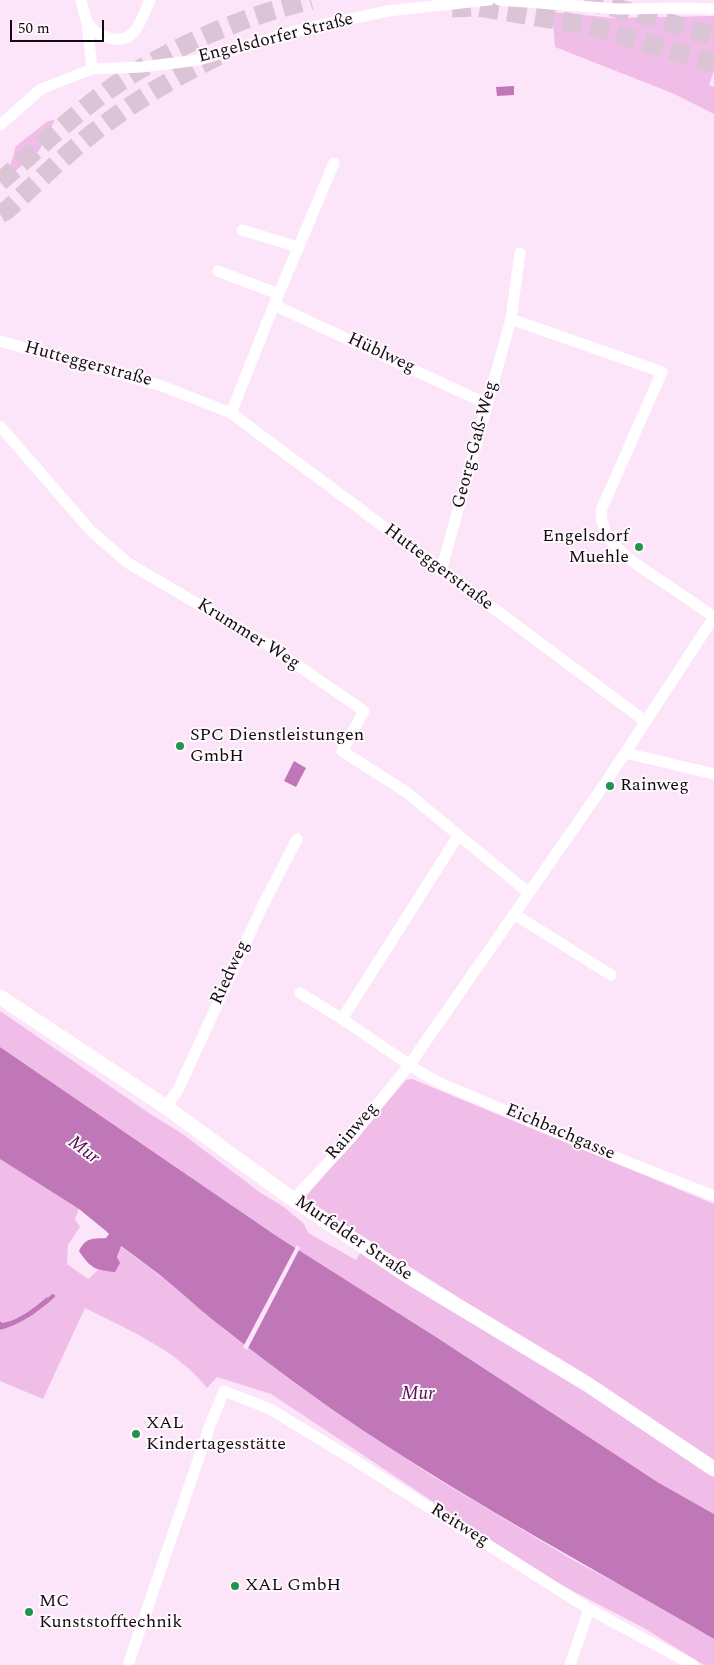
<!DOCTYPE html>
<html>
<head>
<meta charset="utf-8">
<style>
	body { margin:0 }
	#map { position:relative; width:714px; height:1665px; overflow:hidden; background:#fde5f9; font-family:Spectral,serif }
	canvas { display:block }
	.scale { position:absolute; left:10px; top:20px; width:94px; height:22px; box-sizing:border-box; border:2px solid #110a10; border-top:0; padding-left:6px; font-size:15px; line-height:18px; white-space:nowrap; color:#110a10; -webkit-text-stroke:4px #fef9fd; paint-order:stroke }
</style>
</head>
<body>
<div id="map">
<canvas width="714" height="1665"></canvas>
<div class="scale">50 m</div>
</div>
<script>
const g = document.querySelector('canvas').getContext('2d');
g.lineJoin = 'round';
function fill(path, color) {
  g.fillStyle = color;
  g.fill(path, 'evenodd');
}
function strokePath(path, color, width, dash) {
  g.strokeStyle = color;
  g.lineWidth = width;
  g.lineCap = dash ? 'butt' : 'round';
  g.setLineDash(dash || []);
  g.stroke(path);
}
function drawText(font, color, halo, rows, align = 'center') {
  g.font = font + ' Spectral,serif';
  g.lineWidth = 4;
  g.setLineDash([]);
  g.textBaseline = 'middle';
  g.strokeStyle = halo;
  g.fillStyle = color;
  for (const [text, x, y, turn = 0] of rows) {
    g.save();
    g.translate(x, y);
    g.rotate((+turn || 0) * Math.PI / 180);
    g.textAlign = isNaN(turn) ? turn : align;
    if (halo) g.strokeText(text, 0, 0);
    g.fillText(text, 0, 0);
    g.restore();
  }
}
fill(new Path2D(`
	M552,12L614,18L714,16V71L709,85L714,87V114L672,93L555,47Z
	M55,120L39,151L13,173L10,166L16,146L48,121Z
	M0,1011L149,1113L184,1135L261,1193L284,1207L304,1224L308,1233L356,1260L360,1253L599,1397L714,1475V1514L659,1483L436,1337L278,1237L0,1047Z
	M412,1079L714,1204V1461L304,1199L406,1080Z
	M0,1159L79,1209L75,1219L80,1227L68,1245L67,1264L88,1279L98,1270L115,1271L120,1246L170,1283L225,1330L296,1384L429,1474L573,1560L624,1587L714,1639V1665H704L642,1627L548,1578L271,1394L217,1377L207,1388C177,1350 127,1329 85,1308L43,1399L0,1381V1330H2L0,1321Z`), '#f0bde9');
fill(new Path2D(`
	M514,86V95L497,96L496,87Z
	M294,761L306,768L296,787L284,781Z
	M0,1047L278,1237L436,1337L659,1483L714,1514V1639C596,1570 475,1505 361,1429C315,1398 270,1365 227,1331C208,1317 190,1300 172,1285C156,1271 138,1259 121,1246L117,1257L120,1263L115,1272C95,1270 91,1269 79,1251C86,1237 92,1239 106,1238L109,1234L106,1231L79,1209L0,1159Z
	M47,1297L50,1301C37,1313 17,1326 0,1330V1321L2,1323C18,1321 34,1308 47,1297Z`), '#c077b8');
fill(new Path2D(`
	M297,1245L300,1248L247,1350L243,1347Z`), '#fde5f9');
strokePath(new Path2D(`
	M46,1302L53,1296`), '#c077b8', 4);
strokePath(new Path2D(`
	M584,0L651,17L714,37
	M452,8L478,7L586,25L714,63
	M0,182C40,147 79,109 123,80C180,43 245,16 311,0
	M0,214L7,210C35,184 63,157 93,133C133,102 175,76 221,55`), '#dac4d6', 19, [19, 9]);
strokePath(new Path2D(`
	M81,0L87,23L92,69
	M499,0L618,9L687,8L714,9
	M87,23C94,31 98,35 109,38C136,46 141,19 150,0
	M0,125L41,89L92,69L142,67L199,60L295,31L388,11L489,0
	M242,230L298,247
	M218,271L278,294
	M274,305L487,404
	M511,319L662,372L602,508C596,544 641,567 666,584C682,595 698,606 714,617
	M0,341L162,386L231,413L645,721
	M231,413L274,305L334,163
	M0,426L91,531L128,563L271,647L364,711L342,751L406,792L529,893
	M441,571L511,319L520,253
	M625,753L714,774
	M514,914L611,975
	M300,993L342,1019L420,1072L440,1083L625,1161L714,1196
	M342,1019L458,836
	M166,1107L178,1090L262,907L297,839
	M294,1199L350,1139L410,1064L606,782L714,617
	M128,1665L210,1425L224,1391L270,1409L354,1460L589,1609L693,1665
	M570,1665L589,1609`), '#fff', 11);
strokePath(new Path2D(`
	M0,997L166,1107L281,1191L408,1276L587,1384L714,1469`), '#fff', 15);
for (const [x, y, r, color] of [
	[639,547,5,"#23944d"],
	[180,746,5,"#23944d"],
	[610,786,5,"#23944d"],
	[136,1434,5,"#23944d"],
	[235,1586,5,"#23944d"],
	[29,1612,5,"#23944d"]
]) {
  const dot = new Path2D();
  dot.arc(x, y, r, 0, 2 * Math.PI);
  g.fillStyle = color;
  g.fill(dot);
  strokePath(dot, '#fef9fd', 2);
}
drawText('18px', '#110a10', '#fef9fd', [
	["Engelsdorfer Straße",276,39,-14],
	["Hüblweg",381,354,25],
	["Hutteggerstraße",88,365,15],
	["Georg-Gaß-Weg",476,445,-75],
	["Hutteggerstraße",438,568,37],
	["Krummer Weg",248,635,32],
	["Riedweg",231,973,-65],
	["Rainweg",353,1132,-49],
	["Eichbachgasse",560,1133,23],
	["Murfelder Straße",353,1239,34],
	["Reitweg",459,1526,32]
]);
drawText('18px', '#110a10', '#fef9fd', [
	["Engelsdorf",629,537,"right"],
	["Muehle",629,558,"right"],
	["SPC Dienstleistungen",190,736],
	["GmbH",190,757],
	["Rainweg",620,786],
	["XAL",146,1424],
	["Kindertagesstätte",146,1445],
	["XAL GmbH",245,1586],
	["MC",39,1602],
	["Kunststofftechnik",39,1623]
], 'left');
drawText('italic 19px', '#53104e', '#fef9fd', [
	["Mur",83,1151,37],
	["Mur",418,1395]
]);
</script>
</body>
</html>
